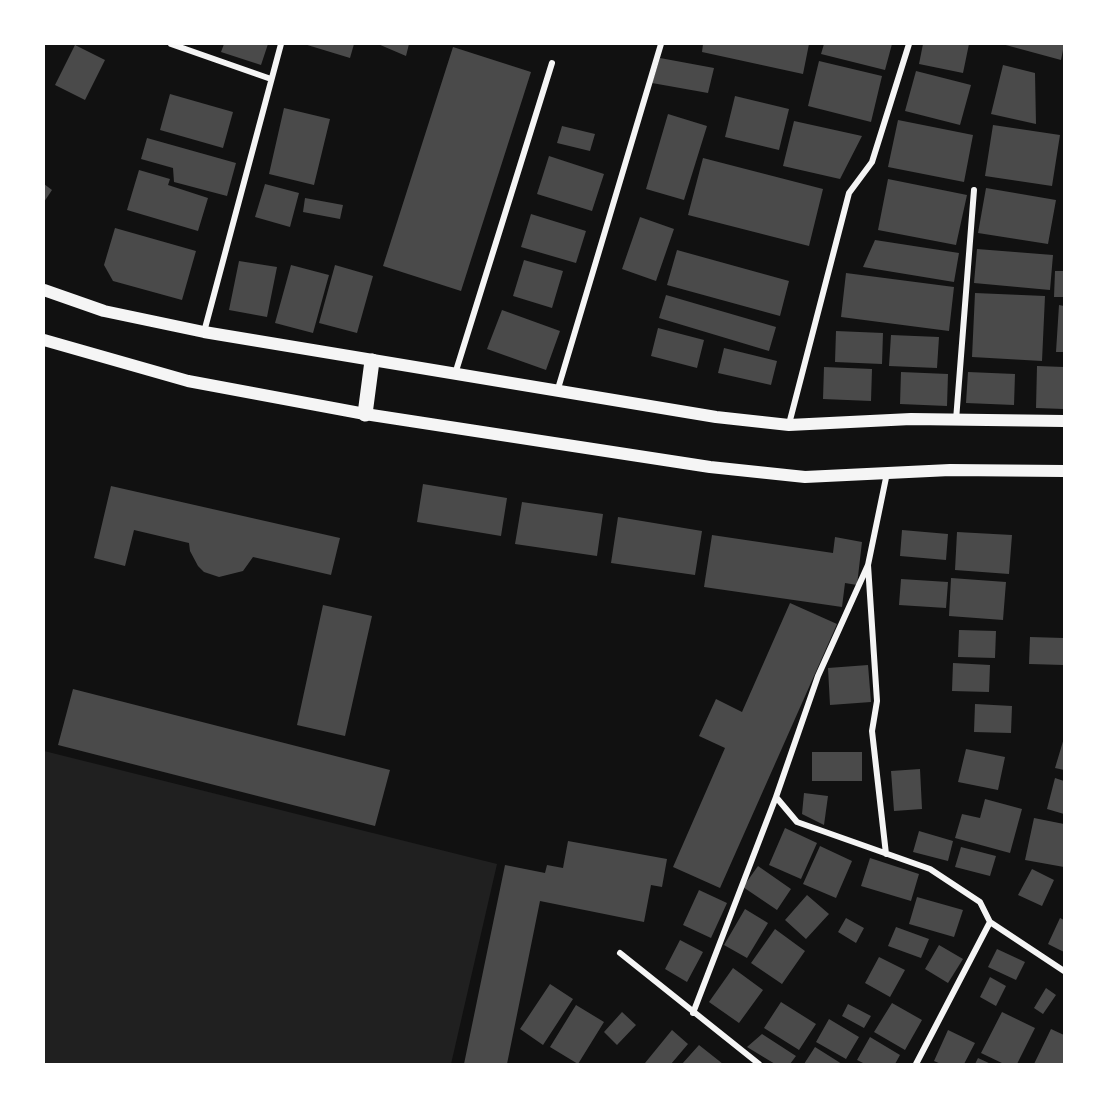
<!DOCTYPE html>
<html>
<head>
<meta charset="utf-8">
<style>
	body { margin:0 }
	#map { position:relative; width:1108px; height:1108px; overflow:hidden; background:#111; font-family:Lato,sans-serif }
	canvas { display:block }
	.frame { position:absolute; inset:0; border:45px solid #fff; pointer-events:none }
</style>
</head>
<body>
<div id="map">
<canvas width="1108" height="1108"></canvas>
<div class="frame"></div>
</div>
<script>
const g = document.querySelector('canvas').getContext('2d');
g.lineJoin = 'round';
function fill(path, color) {
  g.fillStyle = color;
  g.fill(path, 'evenodd');
}
function strokePath(path, color, width, dash) {
  g.strokeStyle = color;
  g.lineWidth = width;
  g.lineCap = dash ? 'butt' : 'round';
  g.setLineDash(dash || []);
  g.stroke(path);
}
fill(new Path2D(`
	M44,751L497,864L451,1064H44Z`), '#202020');
fill(new Path2D(`
	M224,44H268L261,65L221,52Z
	M304,44H354L350,58Z
	M378,44H409L406,56Z
	M703,44H809L803,74L702,52Z
	M824,44H892L885,70L821,54Z
	M923,44H969L963,73L919,64Z
	M1002,44H1064V45L1061,60Z
	M75,45L105,60L85,100L55,85Z
	M453,47L531,72L461,291L383,266Z
	M660,58L714,68L708,93L652,83Z
	M819,61L882,76L871,122L808,106Z
	M1003,65L1035,73L1036,124L991,114Z
	M916,71L971,85L960,125L905,111Z
	M170,94L233,112L223,148L160,130Z
	M735,96L789,109L779,150L725,137Z
	M284,108L330,119L314,185L269,174Z
	M668,114L707,126L684,200L646,189Z
	M898,120L973,135L964,182L888,167Z
	M794,121L862,136L840,179L783,166Z
	M993,125L1060,135L1052,186L985,176Z
	M562,126L595,134L590,151L557,143Z
	M147,138L236,163L227,196L174,182L173,168L141,159Z
	M549,156L604,174L592,211L537,194Z
	M703,158L823,189L809,246L688,215Z
	M139,170L170,179L168,185L208,198L198,231L127,210Z
	M888,179L967,195L956,245L878,230Z
	M44,184L52,190L44,202Z
	M265,184L299,193L290,227L255,217Z
	M986,188L1056,200L1048,244L978,233Z
	M305,198L343,205L340,219L303,212Z
	M531,214L586,231L576,263L521,247Z
	M640,217L674,229L656,281L622,269Z
	M115,228L196,251L182,300L113,281L104,265Z
	M875,240L959,253L954,282L863,267Z
	M977,249L1053,255L1050,290L974,283Z
	M677,250L789,281L780,316L667,285Z
	M524,260L563,271L552,308L513,296Z
	M239,261L277,267L267,317L229,310Z
	M291,265L329,275L313,333L275,323Z
	M335,265L373,276L357,333L319,323Z
	M1055,271H1064V297H1054Z
	M846,273L954,287L949,331L841,317Z
	M975,293L1045,296L1042,361L972,357Z
	M666,295L776,327L769,351L659,318Z
	M1059,305L1064,306V352H1056Z
	M502,310L560,331L546,370L487,349Z
	M658,328L704,340L697,368L651,356Z
	M836,331L883,333L882,364L835,362Z
	M891,335L939,337L937,368L889,366Z
	M724,348L777,361L771,385L718,373Z
	M1037,366L1064,367V409L1036,408Z
	M824,367L872,369L871,401L823,399Z
	M901,372L948,374L947,406L900,404Z
	M968,372L1015,374L1014,405L966,403Z
	M423,484L507,498L501,536L417,522Z
	M111,486L340,538L331,575L253,557L243,571L219,577L204,572L198,566L190,551L189,543L134,530L125,566L94,558Z
	M522,502L603,514L597,556L515,544Z
	M618,517L702,531L695,575L611,563Z
	M902,530L948,534L946,560L900,556Z
	M957,532L1012,535L1009,574L955,570Z
	M712,535L833,553L835,537L862,542L857,585L845,583L842,607L704,587Z
	M951,578L1006,582L1003,620L949,616Z
	M901,579L948,582L946,608L899,605Z
	M790,603L837,624L720,888L673,867L725,748L699,736L716,699L742,712Z
	M323,605L372,616L345,736L297,725Z
	M959,630L996,631L995,658L958,657Z
	M1030,637L1064,638V665L1029,664Z
	M953,663L990,665L989,692L952,691Z
	M868,665L871,702L830,705L828,668Z
	M73,689L390,770L375,826L58,745Z
	M975,704L1012,706L1011,733L974,732Z
	M1064,738V770L1055,768Z
	M966,749L1005,757L998,790L958,782Z
	M812,752H862V781H812Z
	M920,769L922,809L894,811L891,771Z
	M1055,778L1064,781V814L1047,809Z
	M804,793L828,796L824,825L802,814Z
	M985,799L1022,809L1010,853L955,838L962,814L980,818Z
	M1034,818L1064,824V867L1025,860Z
	M785,828L817,843L801,879L769,865Z
	M919,831L953,841L948,861L913,852Z
	M568,841L667,859L662,887L651,885L644,922L540,901L507,1064H464L505,865L545,873L547,865L563,868Z
	M820,846L852,861L836,898L803,884Z
	M961,847L996,856L990,876L955,867Z
	M870,858L919,874L911,901L861,886Z
	M758,866L791,889L777,910L743,887Z
	M1032,869L1054,880L1042,906L1018,895Z
	M699,890L727,903L711,938L683,925Z
	M807,895L829,914L806,939L785,920Z
	M917,897L963,910L954,937L909,924Z
	M745,909L768,923L747,958L724,945Z
	M846,918L864,928L856,943L838,932Z
	M1060,918L1064,920V952L1048,944Z
	M896,927L929,939L921,958L888,946Z
	M775,929L805,951L782,984L751,963Z
	M680,940L703,952L687,982L665,969Z
	M939,945L963,959L948,983L925,969Z
	M997,949L1025,962L1016,980L988,967Z
	M879,957L905,970L890,997L865,983Z
	M733,968L763,990L739,1023L709,1002Z
	M990,977L1006,986L996,1006L980,997Z
	M550,984L573,999L543,1045L520,1029Z
	M1046,988L1056,995L1043,1014L1034,1008Z
	M781,1002L816,1024L799,1050L764,1028Z
	M892,1003L922,1020L905,1050L874,1032Z
	M848,1004L871,1016L864,1028L842,1016Z
	M576,1005L604,1022L578,1064L550,1047Z
	M622,1012L636,1025L617,1045L604,1032Z
	M1002,1012L1035,1028L1017,1064H1004L981,1053Z
	M829,1019L859,1037L846,1059L816,1042Z
	M1051,1029L1064,1035V1064H1034Z
	M672,1030L688,1044L671,1064H647L645,1063Z
	M948,1030L975,1043L964,1064H941L934,1061Z
	M762,1034L796,1056L790,1064H775L747,1047Z
	M870,1037L900,1055L895,1064H865L857,1060Z
	M699,1045L723,1064H682Z
	M815,1047L842,1064H804Z
	M978,1058L991,1064H975Z`), '#4a4a4a');
strokePath(new Path2D(`
	M171,44L271,79
	M204,332L281,44
	M455,374L552,63
	M557,392L661,44
	M956,420L974,190
	M789,424L849,193L872,162L909,44
	M868,565L877,701L872,731L886,854
	M776,797L818,676L868,565L887,473
	M620,953L759,1064
	M693,1013L776,797L797,822L930,869L980,902L990,922L1064,971
	M916,1064L990,922`), '#f5f5f5', 6);
strokePath(new Path2D(`
	M44,290L104,311L204,332L716,417L789,425L911,419L1064,421
	M44,340L188,381L365,414L710,467L805,477L950,470L1064,471`), '#f5f5f5', 12);
strokePath(new Path2D(`
	M365,414L372,361`), '#f5f5f5', 15);
</script>
</body>
</html>
